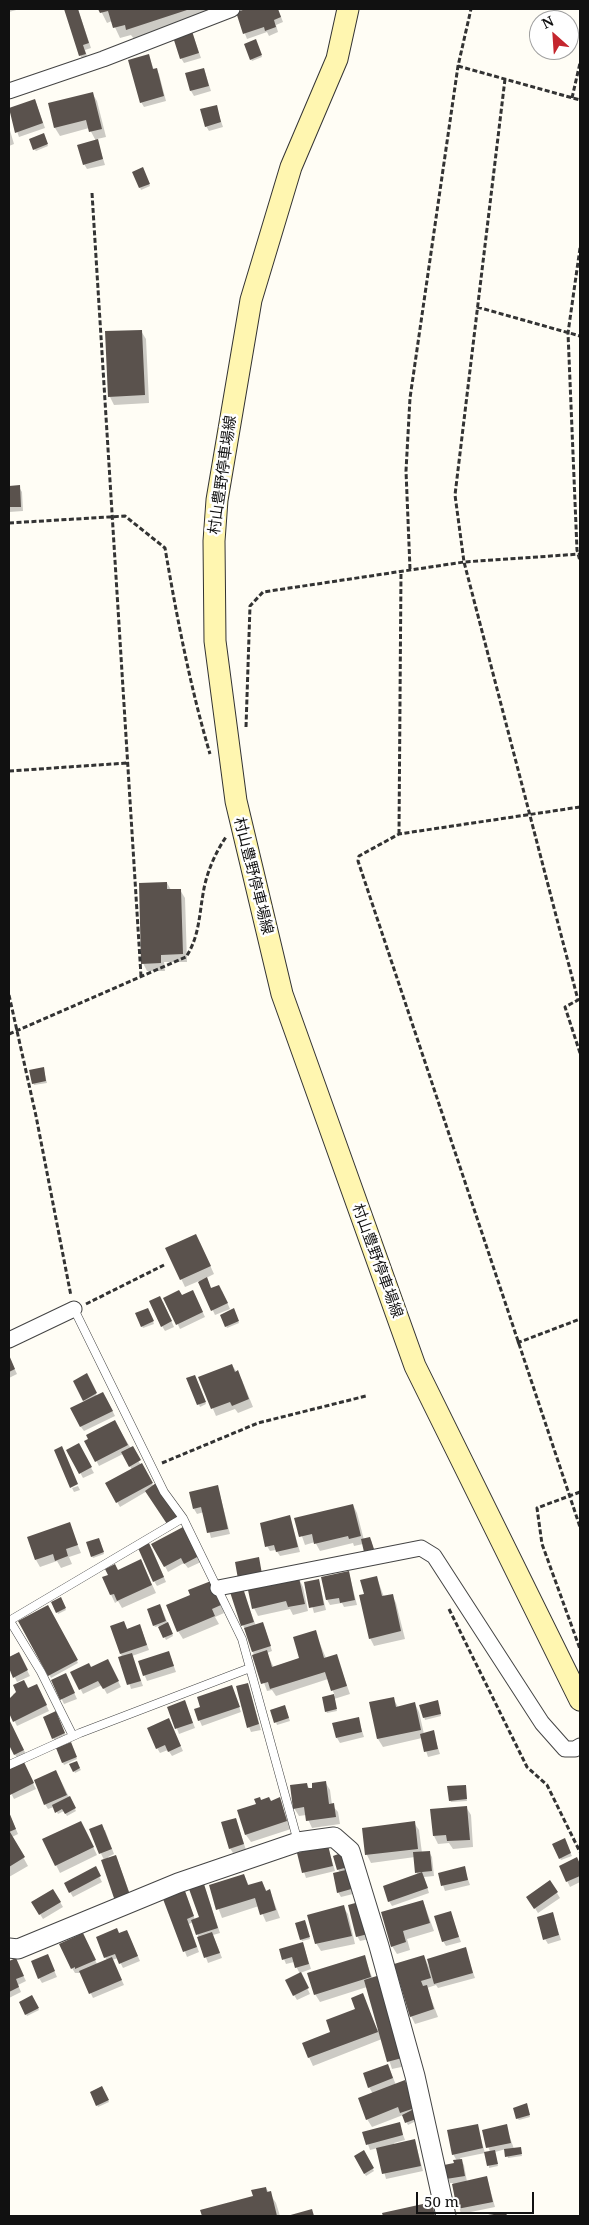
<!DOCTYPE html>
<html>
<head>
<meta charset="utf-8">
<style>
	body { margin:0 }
	#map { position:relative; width:589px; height:2225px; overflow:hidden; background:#fffdf5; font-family:"Noto Serif",serif }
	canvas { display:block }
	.frame { position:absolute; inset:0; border:10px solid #111; pointer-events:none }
	.north { position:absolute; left:529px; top:10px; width:50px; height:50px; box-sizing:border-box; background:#fff; border:1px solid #a0a0a0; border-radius:50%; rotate:334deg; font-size:14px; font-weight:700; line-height:20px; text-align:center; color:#111 }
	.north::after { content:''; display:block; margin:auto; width:18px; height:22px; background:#c4262e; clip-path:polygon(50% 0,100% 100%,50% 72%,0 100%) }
	.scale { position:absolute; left:416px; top:2192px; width:118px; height:22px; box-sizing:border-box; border:2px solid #111; border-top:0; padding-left:6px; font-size:15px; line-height:18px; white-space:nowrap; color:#111; -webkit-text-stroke:4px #fff; paint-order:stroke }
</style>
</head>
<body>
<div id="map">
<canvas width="589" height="2225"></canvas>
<div class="frame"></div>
<div class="north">N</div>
<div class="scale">50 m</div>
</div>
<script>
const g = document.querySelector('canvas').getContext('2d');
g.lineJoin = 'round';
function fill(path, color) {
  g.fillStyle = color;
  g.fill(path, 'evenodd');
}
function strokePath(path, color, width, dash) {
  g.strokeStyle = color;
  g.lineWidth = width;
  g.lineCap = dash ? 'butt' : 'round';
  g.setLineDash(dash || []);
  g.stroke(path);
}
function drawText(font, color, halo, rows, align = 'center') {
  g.font = font + ' "Noto Serif","Noto Sans JP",serif';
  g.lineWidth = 5;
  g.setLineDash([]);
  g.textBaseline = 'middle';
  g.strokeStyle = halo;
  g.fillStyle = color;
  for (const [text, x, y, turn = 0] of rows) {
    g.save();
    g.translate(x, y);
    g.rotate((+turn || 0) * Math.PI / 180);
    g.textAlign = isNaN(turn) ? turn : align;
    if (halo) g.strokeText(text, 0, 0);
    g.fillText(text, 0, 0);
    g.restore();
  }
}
fill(new Path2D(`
	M9,9H20L9,12Z
	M65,9H78L91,48L85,50L88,59L83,60L80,55Z
	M100,9H205L207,16L134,39L131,35L120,38L112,21L107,23Z
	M250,9H278L283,22L276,25L278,32L269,36L267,32L247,39L237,13Z
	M194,38L201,58L184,63L181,58Z
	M257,43L262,57L252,61L251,59Z
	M149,56L154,70L156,69L159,74L166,101L144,107L141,102Z
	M204,69L211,91L194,96L191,91Z
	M92,93L97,101L106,137L97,139L105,165L87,169L84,164L96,141L89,128L60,136L55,128L50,104Z
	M35,100L45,128L19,137L9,109Z
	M216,106L223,127L209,131L206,126Z
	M9,127L14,144L9,146Z
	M44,137L48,146L36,151L34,149Z
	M144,171L150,186L141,190L134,172Z
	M141,331L146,339L149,403L114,405L110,397L106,333Z
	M9,487H19L22,492L23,511L9,512Z
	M167,883L171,890H180L185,898L187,962H164L165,971H147L143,963Z
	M44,1071L47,1083L34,1085L33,1083Z
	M200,1243L214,1274L206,1278L211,1290L222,1291L230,1309L215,1315L199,1281L185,1287L167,1249Z
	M195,1296L205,1317L180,1329L165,1298Z
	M163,1302L174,1327L165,1331L162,1326Z
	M149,1311L154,1324L143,1328L142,1326Z
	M234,1312L239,1323L227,1328L221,1315Z
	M9,1357L17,1374L9,1378Z
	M232,1365L242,1380L253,1407L238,1413L235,1409L216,1416L200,1378Z
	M86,1375L97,1396L106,1398L115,1416L84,1431L81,1427L85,1402L74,1382Z
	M196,1378L206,1404L200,1407L188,1379Z
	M115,1422L154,1487L120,1507L107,1484L132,1470L123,1454L99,1466L86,1441Z
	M78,1445L94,1473L83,1478L68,1450Z
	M78,1486L80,1490L74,1492L72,1488Z
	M218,1487L230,1534L211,1538L204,1512L197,1514L194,1509Z
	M353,1505L357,1513L364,1540H371L374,1552L367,1554L363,1544L354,1546L353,1543L320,1551L315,1542L305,1545L296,1519Z
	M290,1517L300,1552L280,1556L276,1550L270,1551L267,1546Z
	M69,1524L81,1553L69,1557L72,1564L61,1568L57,1561L40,1567L36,1560Z
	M183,1529L201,1562L188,1568L184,1563L168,1572L153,1544Z
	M100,1541L104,1554L93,1558L92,1556Z
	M152,1549L166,1582L157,1586L154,1581Z
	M145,1569L156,1593L122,1608L118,1601L115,1603L103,1578L118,1571Z
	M349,1573L357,1605L344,1607L342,1603L330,1605L325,1596Z
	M377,1578L384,1597L392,1595L396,1603L405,1639L374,1646L370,1638L365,1595Z
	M299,1579L303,1587L308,1611L293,1615L290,1609L258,1616L254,1608Z
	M319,1581L326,1610L314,1613L306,1583Z
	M242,1589L256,1626L265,1629L272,1651L267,1653L274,1668L301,1659L315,1632L326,1658L336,1655L350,1694L334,1699L337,1711L327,1713L326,1711L323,1698L335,1696L328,1679L276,1696L272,1690L267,1691L243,1625Z
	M215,1590L224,1613L215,1617L219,1624L183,1639L178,1631Z
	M60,1599L66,1610L58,1614L53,1602Z
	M48,1606L78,1663L51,1678L20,1621Z
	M161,1607L173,1636L166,1640L159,1626L155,1627L154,1625Z
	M124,1623L128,1630L142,1631L149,1650L132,1656L143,1686L131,1689L121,1654Z
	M18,1653L30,1676L17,1682L9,1665V1658Z
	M169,1653L176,1672L147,1681L139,1662Z
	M110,1665L121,1687L107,1694L102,1685L83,1694L72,1672Z
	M68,1679L77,1699L64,1704L52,1680Z
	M248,1684L261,1730L251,1732L249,1727Z
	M28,1690H39L49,1711L17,1726L9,1710V1700L15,1698L13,1694Z
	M234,1692L241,1712L202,1726L195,1710Z
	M393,1698L398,1707L415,1704L419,1712L424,1734L433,1732L440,1754L428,1757L422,1738L383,1747L378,1739L370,1703Z
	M438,1703L441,1716L425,1720L421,1706Z
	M169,1707H187L195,1728L179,1734Z
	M286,1709L290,1721L277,1725L272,1711Z
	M58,1718L67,1738L56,1743L53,1738Z
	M358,1718L364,1737L340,1743L337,1738Z
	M9,1721L28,1758L19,1762L9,1743Z
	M171,1725L183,1751L172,1756L168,1750L160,1753L157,1748Z
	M71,1746L77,1759L64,1765L57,1749Z
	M76,1762L81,1770L75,1773L71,1765Z
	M23,1764L36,1789L14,1799L9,1789V1771Z
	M59,1777L76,1811L67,1816L64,1811L58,1814L54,1807L48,1809L45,1804Z
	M325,1782L330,1790L332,1805L338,1812L340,1824L312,1828L306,1815L299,1816L294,1808L306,1784L310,1789Z
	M465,1786L467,1801L451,1802L450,1800Z
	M279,1799L291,1829L251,1842L246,1835L257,1805L261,1801L271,1802Z
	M466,1807L471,1815L473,1847L453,1849L449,1843L438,1844L434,1836Z
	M9,1813L18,1834L12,1837L28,1866L9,1877Z
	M236,1819L246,1850L233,1853L230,1848Z
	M414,1823L419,1830L422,1853L429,1852L432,1857L434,1876L424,1877L429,1893L392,1906L389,1901L417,1875L415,1857L371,1863L367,1855L363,1829Z
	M85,1830L97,1855L60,1873L56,1865Z
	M90,1830H105L114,1854L108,1857V1859L116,1856L118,1861L132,1900L104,1860Z
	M564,1840L572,1856L561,1860L554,1845Z
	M328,1847L335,1871L306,1878L298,1854Z
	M343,1854L357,1893L341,1897L338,1892L340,1873L338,1869Z
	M576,1859L580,1866V1882L570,1887L560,1866Z
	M95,1868L102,1882L73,1897L65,1884Z
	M464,1868L470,1885L445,1891L439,1874Z
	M244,1875L249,1886L262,1882L267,1892L270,1891L280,1918L266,1922L259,1906L222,1918L210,1886Z
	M550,1882L560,1898L538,1913L531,1902Z
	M53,1890L63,1907L43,1919L33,1903Z
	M206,1891L220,1933L213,1935L222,1958L208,1963L193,1922L189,1924L199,1952L187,1957L165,1899L187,1897L195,1920L200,1918Z
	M423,1901L434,1931L407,1939L410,1950L397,1954L392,1946Z
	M359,1904L369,1939L360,1941L357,1936Z
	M343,1907L348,1914L355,1944L321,1951L316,1943Z
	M450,1912L461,1942L446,1946L443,1941Z
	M553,1914L561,1940L548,1944L545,1939Z
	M305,1923L310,1939L302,1941L301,1939Z
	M120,1934L129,1936L140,1961L123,1968L118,1958L112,1960L124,1985L93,1998L81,1973H75L72,1968L85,1940L97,1964L107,1960L105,1957Z
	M303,1944L311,1969L300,1973L310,1994L297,2000L294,1995L300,1974L294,1962L286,1964L284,1959Z
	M465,1949L475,1978L438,1988L436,1985L427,1988L438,2017L415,2024L411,2016L424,1956L429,1967Z
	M364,1956L406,2066L392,2069L382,2039L313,2066L303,2044L332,2033L357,2010L362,1995L377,2029H379L367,1987L320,2002L315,1994Z
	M15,1959L26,1981L18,1985L21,1992L9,1998V1962Z
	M50,1961L57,1977L42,1983L39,1978Z
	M32,1997L39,2010L27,2016L20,2003Z
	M388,2065L396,2085L404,2082L419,2116L414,2117L416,2121L408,2125L403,2115L372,2127L367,2119L373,2094L369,2087Z
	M102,2087L109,2102L98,2107L91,2092Z
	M527,2107L530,2117L519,2120L517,2118Z
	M399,2124L405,2140L394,2143L395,2145L415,2141L423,2171L386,2179L378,2148L370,2150L364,2133Z
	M477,2125L485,2153L460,2158L464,2165L467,2182L487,2178L495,2207L461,2214L453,2183H450L448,2178L457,2161L453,2154Z
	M506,2126L514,2149L520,2148L522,2156L508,2158L506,2149L495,2152L498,2166L489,2168L490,2152L483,2131Z
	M363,2152L374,2171L366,2176L355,2157Z
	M266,2188L276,2203L280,2216H203L202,2210L254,2197Z
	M431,2203L437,2216H384V2214Z`), '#0003');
fill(new Path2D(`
	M64,9H78L89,43L83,45L86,54L79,56Z
	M98,9H190L126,30L125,25L113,28L108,11L100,13Z
	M246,9H278L281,17L274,20L276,27L265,31L264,27L243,34L236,12Z
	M192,31L199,53L180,59L173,37Z
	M256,39L262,55L250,60L244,44Z
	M149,54L153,69L157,68L164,96L140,103L128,60Z
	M204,68L209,86L190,91L185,73Z
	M93,92L102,129L89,132L86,120L54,128L48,103Z
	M35,99L43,123L15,133L9,108Z
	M217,105L221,122L205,127L200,109Z
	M44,133L48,144L33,150L29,139Z
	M98,139L103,159L83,165L77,145Z
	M143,167L150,184L139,188L132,172Z
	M142,330L145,395L108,397L105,331Z
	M20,485L21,507H9V486Z
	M167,882V889H181L183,954L161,955V963L141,964L139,883Z
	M44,1067L46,1081L32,1084L29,1070Z
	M196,1234L211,1266L180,1280L165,1248Z
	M207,1277L211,1288L219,1285L228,1303L211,1311L198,1282Z
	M179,1290L182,1295L193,1290L203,1312L176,1325L163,1298Z
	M160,1296L172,1321L161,1327L149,1301Z
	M148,1308L154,1321L141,1327L135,1313Z
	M234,1308L239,1321L225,1327L220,1315Z
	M9,1355L15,1369L9,1372Z
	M232,1364L235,1372L238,1370L249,1399L232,1406L230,1402L211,1409L198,1377Z
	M87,1373L97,1393L83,1401L73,1381Z
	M195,1375L206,1402L197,1405L186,1378Z
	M103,1392L113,1411L80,1427L70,1408Z
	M115,1420L128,1445L95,1462L84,1441L88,1439L86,1435Z
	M79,1443L92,1467L79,1474L66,1450Z
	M62,1446L78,1484L70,1488L54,1450Z
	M133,1446L141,1460L129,1467L121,1452Z
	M142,1463L153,1483L116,1503L105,1483Z
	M156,1483L178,1517L167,1524L145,1491Z
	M218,1485L228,1529L207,1533L201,1507L193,1509L189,1492Z
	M353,1504L361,1536L349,1539L348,1536L314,1544L312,1534L299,1537L294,1518Z
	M290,1515L298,1547L276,1552L274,1545L265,1547L260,1523Z
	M70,1522L78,1545L66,1549L68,1556L55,1561L53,1554L35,1560L27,1537Z
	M183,1527L199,1556L184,1564L181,1558L164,1567L151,1544Z
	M370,1537L374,1549L364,1552L361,1539Z
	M99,1538L104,1552L91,1557L86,1542Z
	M149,1543L164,1577L153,1582L138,1548Z
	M259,1557L262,1574L238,1579L235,1562Z
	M141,1559L152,1585L117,1601L114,1594L110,1595L102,1577L108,1575L105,1569L115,1564L118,1570Z
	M349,1571L355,1600L340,1603L339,1598L326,1600L321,1577Z
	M377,1576L382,1596L393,1594L401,1631L369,1639L359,1595L364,1594L360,1580Z
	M299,1578L305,1604L288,1607L286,1601L252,1609L248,1590Z
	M319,1579L324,1605L309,1608L304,1582Z
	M211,1581L221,1605L212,1609L215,1616L177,1632L166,1605L190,1595L188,1590Z
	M243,1588L254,1622L241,1626L230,1592Z
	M61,1597L66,1608L56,1613L51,1602Z
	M160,1604L166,1621L153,1626L147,1609Z
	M48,1605L78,1660L48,1676L18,1621Z
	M124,1621L127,1629L140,1624L147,1645L120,1654L110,1626Z
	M168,1622L173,1634L163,1638L158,1627Z
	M263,1622L271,1646L252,1652L244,1628Z
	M316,1630L324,1658L337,1654L347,1686L331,1691L325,1672L270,1689L268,1682L261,1684L252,1655L267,1650L272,1667L299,1658L293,1637Z
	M169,1651L174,1666L143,1676L138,1661Z
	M19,1652L28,1670L13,1678L9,1668V1657Z
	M132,1653L141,1681L127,1685L118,1657Z
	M108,1659L119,1681L103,1689L98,1681L79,1690L70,1672L89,1663L91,1667Z
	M66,1673L75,1693L60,1700L51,1680Z
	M24,1680L28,1688L37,1684L47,1705L13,1722L9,1713V1699L16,1692L13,1685Z
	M248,1683L259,1724L247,1728L236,1686Z
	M232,1685L240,1707L198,1721L194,1709L200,1707L197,1697Z
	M334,1694L337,1709L325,1712L322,1697Z
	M394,1697L396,1707L415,1702L421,1730L377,1739L369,1702Z
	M185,1700L193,1723L175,1729L167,1707Z
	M438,1700L441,1714L423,1718L419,1705Z
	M285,1705L289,1718L274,1723L270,1710Z
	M56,1711L65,1733L52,1739L43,1717Z
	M359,1717L362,1732L336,1738L332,1723Z
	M169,1718L181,1746L168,1752L165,1745L156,1749L147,1728Z
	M9,1719L24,1750L14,1755L9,1745Z
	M434,1730L438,1749L424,1752L420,1734Z
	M71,1742L77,1757L62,1763L56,1748Z
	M77,1761L80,1768L73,1772L69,1764Z
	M24,1762L34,1783L10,1795L9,1769Z
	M56,1770L67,1795L44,1805L34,1780Z
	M326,1781L329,1804L334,1803L336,1817L306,1821L304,1807L293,1809L290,1785L307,1783L308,1788H312V1783Z
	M466,1785L467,1799L449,1801L447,1786Z
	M70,1796L76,1808L65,1814L62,1809L55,1813L52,1805Z
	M260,1797L261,1800L269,1797L271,1801L280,1797L287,1821L245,1835L237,1810L256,1804L254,1799Z
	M467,1806L470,1840L447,1841L446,1835L433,1836L430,1809Z
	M9,1812L16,1829L9,1832Z
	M236,1818L244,1844L229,1849L221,1822Z
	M81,1821L94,1847L55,1866L42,1839Z
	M415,1821L418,1849L365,1855L362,1828Z
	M102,1824L112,1849L99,1854L89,1829Z
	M10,1832L25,1857L9,1867V1833Z
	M565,1838L571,1853L559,1859L552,1844Z
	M328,1845L333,1866L302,1873L297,1853Z
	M430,1851L432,1871L422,1872L428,1888L388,1902L383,1886L422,1872L415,1873L413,1852Z
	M344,1852L348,1867L337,1870L333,1856Z
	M116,1855L130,1895L115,1901L101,1860Z
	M577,1857L580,1864V1876L566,1882L559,1866Z
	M96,1866L101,1876L69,1893L64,1883Z
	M465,1866L468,1880L441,1886L438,1873Z
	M350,1869L355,1888L337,1893L333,1873Z
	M244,1874L248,1885L262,1881L266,1891L270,1889L276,1910L260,1915L255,1898L216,1910L209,1885Z
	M550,1880L558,1892L534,1909L526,1897Z
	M204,1884L218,1928L196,1935L191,1920L199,1917L189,1889Z
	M53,1889L61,1902L39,1915L31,1902Z
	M185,1891L194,1916L187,1919L197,1947L183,1952L163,1899Z
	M423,1900L430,1923L403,1931L406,1942L391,1947L381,1912Z
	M359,1902L368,1934L356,1937L348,1905Z
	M344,1905L352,1936L315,1944L307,1915Z
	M451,1911L459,1937L442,1942L434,1916Z
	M553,1912L559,1935L543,1940L537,1917Z
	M305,1920L310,1937L300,1940L295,1923Z
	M117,1928L119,1933L127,1930L138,1956L119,1964L115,1954L104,1958L96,1937Z
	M212,1932L220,1953L204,1958L197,1937Z
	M83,1933L96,1960L75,1969V1967L71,1969L59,1944Z
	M303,1942L309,1964L295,1968L292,1957L282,1960L279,1949Z
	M466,1947L473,1973L434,1984L427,1959Z
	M48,1954L55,1971L38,1979L31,1961Z
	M365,1955L371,1977L314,1995L307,1973Z
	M424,1955L431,1978L421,1981L423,1986L427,1985L434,2009L410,2017L394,1964Z
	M112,1957L122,1980L89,1994L79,1971Z
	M16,1958L24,1976L16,1979L19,1987L9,1992V1961Z
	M301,1972L309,1988L293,1996L285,1980Z
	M380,1975L402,2058L387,2062L364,1980Z
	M363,1993L378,2032L308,2058L302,2043L330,2032L326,2020L355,2009L351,1998Z
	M32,1995L39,2008L25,2015L19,2002Z
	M388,2064L393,2078L368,2088L363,2073Z
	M405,2080L415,2108L400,2113L398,2107L366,2120L358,2098Z
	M102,2086L109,2100L96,2106L90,2092Z
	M527,2103L530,2115L516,2119L513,2108Z
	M412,2110L416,2119L405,2123L402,2115Z
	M400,2122L403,2135L366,2145L362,2132Z
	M478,2124L483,2148L452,2155L447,2130Z
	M507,2124L511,2143L486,2148L482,2130Z
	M415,2139L421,2166L382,2174L376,2148Z
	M521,2147L522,2154L505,2157L504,2149Z
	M364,2150L374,2168L364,2174L354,2156Z
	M495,2150L498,2164L487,2166L484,2152Z
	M462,2159L465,2176L446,2179L444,2165L454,2163L453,2160Z
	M487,2176L493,2202L457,2209L452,2184Z
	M266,2187L267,2192L271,2191L277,2216H202L200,2210L253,2196L251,2190Z
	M432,2202L435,2216H383L382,2213Z
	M312,2209L314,2216H287Z
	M506,2212L507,2216H488V2215Z`), '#5a524d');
const service = new Path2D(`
	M74,1309L164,1492L183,1518L242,1639L298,1842
	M9,1621L183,1518
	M10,1621L41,1672L73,1736
	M9,1765L80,1733L250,1668`);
const minor = new Path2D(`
	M9,91L103,59L232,9
	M9,1340L74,1309
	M218,1588L421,1548L434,1556L542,1723L565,1749H575L580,1746`);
const tertiary = new Path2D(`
	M9,1948L18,1949L178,1883L298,1842L334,1837L350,1851L379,1946L415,2076L446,2216`);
const secondary = new Path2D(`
	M348,9L337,59L291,167L251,300L217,500L214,541L215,641L236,801L282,994L415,1366L580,1700`);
strokePath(service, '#444', 9);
strokePath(minor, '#444', 17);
strokePath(tertiary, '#444', 21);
strokePath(secondary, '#333', 23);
strokePath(new Path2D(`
	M458,66L580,100
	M505,79L455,495L464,562L578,1000L565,1007L580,1053
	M572,98L580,63
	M92,193L141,976
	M580,248L568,333L577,550L580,561
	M477,307L580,336
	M9,523L125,516L165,548C177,618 190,686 210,754
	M410,569L406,471L410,398L458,66L471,9
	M246,727L250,606L263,592L464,562L580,554
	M9,771L127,763
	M580,807L399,834L359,856L358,861L580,1527
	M399,834L401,571
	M9,995L36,1116L71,1296
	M9,1034L186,957C199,937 199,917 203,894C206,874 215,853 226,837
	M86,1304L164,1265
	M517,1343L580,1319
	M162,1463L258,1423L366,1396
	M580,1492L537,1508L542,1544L580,1649
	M449,1609L527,1767L547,1785L580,1852`), '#333', 3, [5, 2.5]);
strokePath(service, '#fff', 8);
strokePath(minor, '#fff', 15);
strokePath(tertiary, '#fff', 19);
strokePath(secondary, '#fff6b0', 21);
drawText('15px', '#111', '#fff', [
	["村山豊野停車場線",223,475,-82],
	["村山豊野停車場線",253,876,76],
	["村山豊野停車場線",377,1261,70]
]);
</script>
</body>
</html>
